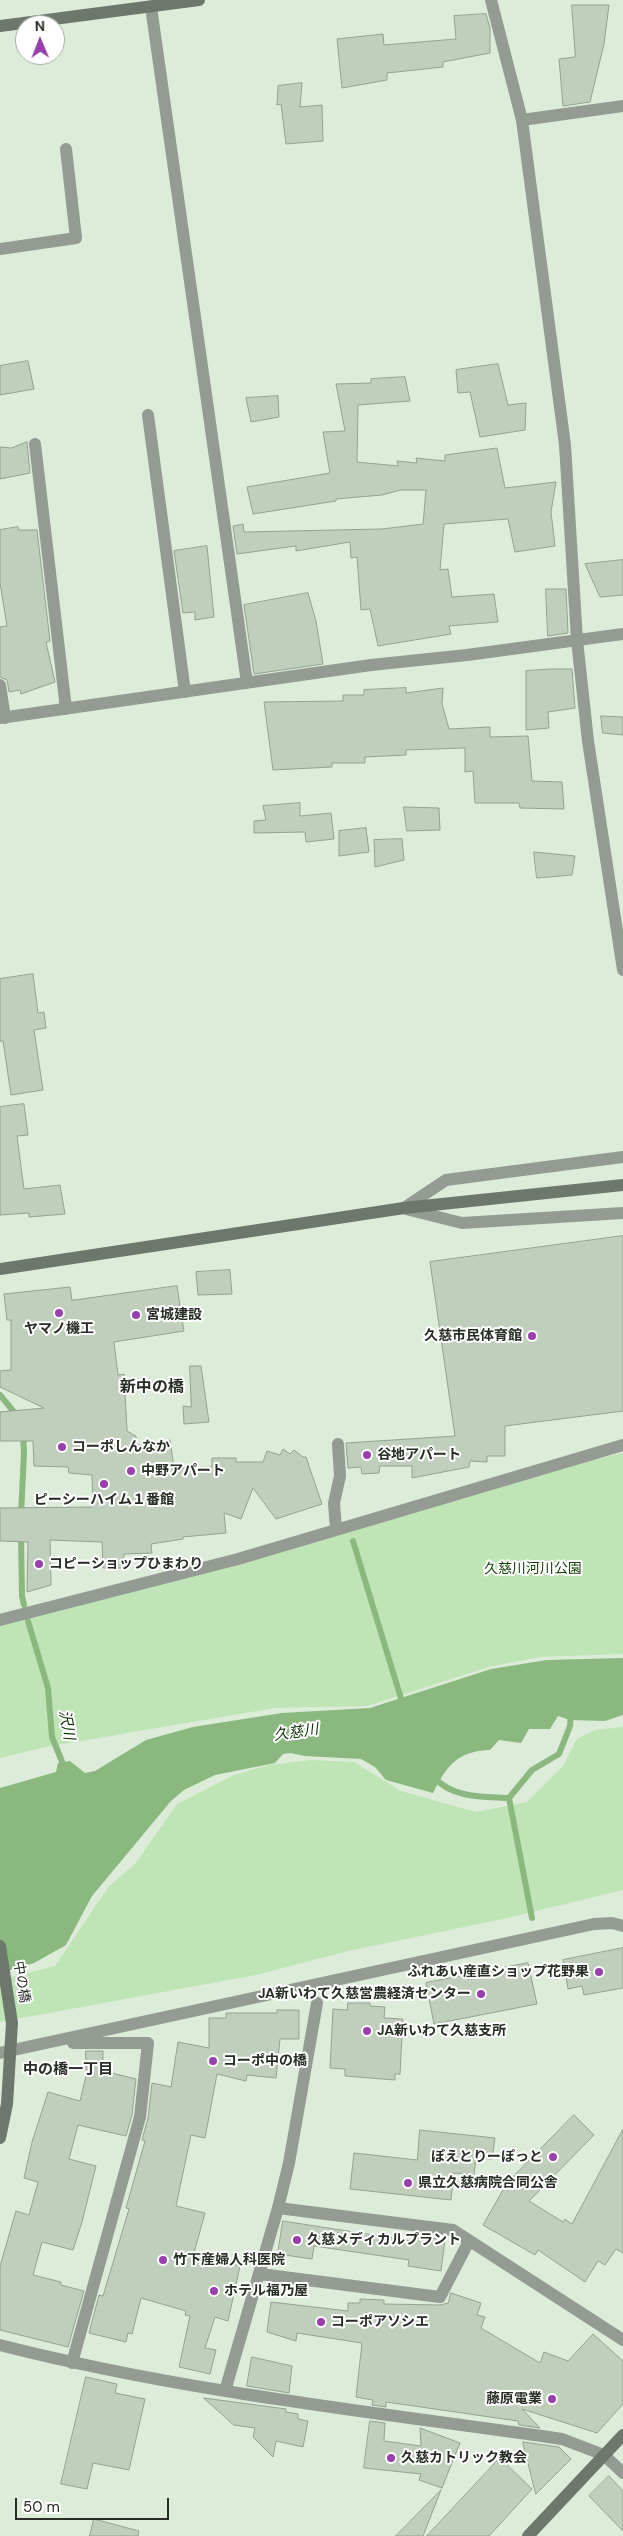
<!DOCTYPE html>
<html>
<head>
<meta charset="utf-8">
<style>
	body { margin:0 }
	#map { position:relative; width:623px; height:2536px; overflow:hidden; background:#dcecd9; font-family:"DM Sans",sans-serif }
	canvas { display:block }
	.north { position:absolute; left:15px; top:15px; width:50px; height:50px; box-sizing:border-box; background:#fff; border:1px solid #a9aba8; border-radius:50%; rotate:359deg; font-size:14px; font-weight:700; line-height:20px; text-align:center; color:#282e26 }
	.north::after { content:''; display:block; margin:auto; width:18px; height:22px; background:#9840ac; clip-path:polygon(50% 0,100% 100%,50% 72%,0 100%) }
	.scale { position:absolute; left:15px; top:2498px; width:154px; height:22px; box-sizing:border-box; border:2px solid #282e26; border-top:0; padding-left:6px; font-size:15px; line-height:18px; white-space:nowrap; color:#282e26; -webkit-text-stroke:4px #fff; paint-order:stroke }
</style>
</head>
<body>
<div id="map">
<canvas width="623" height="2536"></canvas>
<div class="north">N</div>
<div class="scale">50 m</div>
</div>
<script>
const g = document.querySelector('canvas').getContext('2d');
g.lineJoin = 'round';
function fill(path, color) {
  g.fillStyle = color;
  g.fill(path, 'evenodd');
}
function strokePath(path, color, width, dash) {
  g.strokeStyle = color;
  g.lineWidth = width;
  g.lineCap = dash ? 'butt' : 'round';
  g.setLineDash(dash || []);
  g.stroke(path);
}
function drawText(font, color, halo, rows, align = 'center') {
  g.font = font + ' "DM Sans","Noto Sans JP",sans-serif';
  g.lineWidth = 4;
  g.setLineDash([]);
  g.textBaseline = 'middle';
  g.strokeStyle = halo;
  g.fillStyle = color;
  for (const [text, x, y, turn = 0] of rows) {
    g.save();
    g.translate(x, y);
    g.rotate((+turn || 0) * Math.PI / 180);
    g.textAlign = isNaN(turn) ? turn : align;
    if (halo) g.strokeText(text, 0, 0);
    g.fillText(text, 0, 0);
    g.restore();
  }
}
fill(new Path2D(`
	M623,1453V1654L539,1657L489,1667L367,1706L275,1708L45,1747L0,1758V1624L575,1464Z
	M623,1727V1890L503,1919L348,1951L256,1975L0,2022V1980L55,1966L109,1886L135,1864L177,1804L234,1775L269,1765L311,1760L354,1762L401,1791L476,1812L527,1802L563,1766L577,1739L595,1730Z`), '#bfe5b6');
fill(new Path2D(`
	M623,1658V1715L605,1721L570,1720L558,1716L550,1729H529L521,1743L499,1740L490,1750C458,1751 447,1765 433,1793L386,1780L375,1767L361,1759L305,1756L290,1753L283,1754L275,1763L215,1775L184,1790L171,1801L92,1896L66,1945L34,1963L0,1973V1788L56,1772L58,1763L70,1761L85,1773L95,1771L146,1740L193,1727L282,1713L370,1708L491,1669L547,1660Z`), '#8ab87f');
strokePath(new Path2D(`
	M0,1395L18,1417
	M21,1515L24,1453L23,1433
	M21,1535L22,1596L24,1605
	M353,1541L403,1705
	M28,1621L48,1688L52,1737L65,1769
	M434,1777C451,1798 484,1797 509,1798
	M532,1918L509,1798L532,1770L559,1754L570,1726L571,1712`), '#8ab87f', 6);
const building = new Path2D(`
	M572,5H609L604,44L590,102L563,106L559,59L575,57Z
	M486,14L490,28V53L443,62V67L387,73V80L342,88L337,39L383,34L384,45L456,39L454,16Z
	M302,83L300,107L322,105L323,141L286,144L281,104L277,105L278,86Z
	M28,361L34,389L0,395V366Z
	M498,364L508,405L526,403L525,430L480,437L470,392L458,393L456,370Z
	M405,377L410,401L358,405L357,462L398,466L397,461L417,463L416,458L445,461V455L497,448L505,488L556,482L551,512L555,546L515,552L508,519L444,524L440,570L448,569L452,597L494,594L498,622L449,626L451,634L378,646L370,609L361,610L357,557L351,558L350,542L296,551V546L237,554L233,526L243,524L244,532L382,529L423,524L426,490H401L382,495L336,499V501L253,514L247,487L330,473L323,432L345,431L336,384L371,383V379Z
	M278,396L279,417L251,422L246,398Z
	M27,442L30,473L0,479V447L11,448Z
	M18,527L19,530H37L50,641L46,642L55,682L21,694L20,690L9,692L7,680L0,677V627L7,626L0,583V530Z
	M207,546L214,617L195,620V612L183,613L174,551Z
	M623,560V595L600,597L585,564Z
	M546,589H566L568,633L548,636Z
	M308,593L316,621L323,664L254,674L244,605Z
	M551,669H572L575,708L548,712L549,728L526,730V671Z
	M406,688V693L443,688L442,704L449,729L490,727V737L528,736L532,781L562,782L564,809L520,808L519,803H475L473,771L465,772V748L406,750V755L365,757V763H332V767L273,770L264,702L343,701V695H364V690Z
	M601,716L623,717V735L603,733Z
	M300,803V816L331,813L334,839L306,842L305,832L254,833V821L266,820L263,806Z
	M404,807L439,808L440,830L407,831Z
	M366,828L369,852L339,856V831Z
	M402,839L404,860L375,867L374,840Z
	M534,852L575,856L572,875L537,878Z
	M33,974L38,1013L44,1012L46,1028L34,1030L43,1090L11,1095L3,1041H0V979Z
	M24,1104L28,1135L17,1136L24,1189L60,1185L65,1214L29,1217V1213L0,1215V1107Z
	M623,1236V1411L505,1426V1456H487V1462L470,1461L469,1467L412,1478V1466H380L379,1473L362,1474L361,1467L348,1468L346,1443L455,1436L430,1262Z
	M230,1270L232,1294L198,1295L196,1272Z
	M177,1286L184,1331L114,1342L118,1375L124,1374L127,1431L136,1436L137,1445L170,1440L174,1468L212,1467V1458H236V1462H263L267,1451L280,1455L283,1449L290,1454L294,1450L303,1457H306L322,1504L276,1519L253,1488L241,1519L224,1513L226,1533L183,1537V1539L151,1544L152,1553L124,1554V1568H103L102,1542L50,1540L51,1585L27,1592L28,1542L0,1541V1508L93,1507L92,1475L69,1473L68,1467L34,1466L33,1441H0V1412L44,1408L0,1387V1371L11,1370V1320H7L4,1294L70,1287L72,1300Z
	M190,1366H201L209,1422L184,1424L183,1406L191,1407Z
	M623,1948V1988L584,1995L582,1986L568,1989L563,1960Z
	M528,1963L537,2004L434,2024L426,1983Z
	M348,2003H370V2006L385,2007L384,2018L403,2019L400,2074H395V2080L345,2076V2069L330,2068L333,2009L347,2010Z
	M277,2010H299V2039H280L276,2078L247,2075L246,2081L217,2074L205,2138L191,2135L176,2206L205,2213L194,2253L240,2266L228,2321L215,2317L205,2348L216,2350L210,2374L179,2367L190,2316L185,2315L186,2311L141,2298L132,2334L128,2333L126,2342L89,2333L99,2295L103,2296L129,2209L126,2208L145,2141L142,2140L148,2118L152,2083L171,2087L178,2042L209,2048V2018H226V2013H277Z
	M86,2051H103V2071L136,2079L132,2115L126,2136L78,2125L69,2159L96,2166L82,2222L73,2250L42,2242L33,2275L61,2282V2285L84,2291L68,2347L0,2330V2266L16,2211L29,2215L38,2182L24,2178L32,2142L48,2092L80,2101L86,2076Z
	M574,2115L594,2135L529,2201L563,2222L565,2219L572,2224L623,2129V2253L616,2249L605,2265L598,2261L585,2282L538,2250L535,2255L483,2225L507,2183Z
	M420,2130L495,2138L492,2159L476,2158L474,2175L454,2173L451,2200L350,2189L354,2153L417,2160Z
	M283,2221L412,2241V2235L445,2240L441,2271L408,2266L409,2260L314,2246L312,2259L278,2254Z
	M451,2293L481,2303L477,2315L485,2317L481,2328L540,2363L544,2352L568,2361L593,2334L623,2361V2404L597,2433L522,2409L540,2428L519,2425L518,2421L386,2402V2407L372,2405L373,2400L356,2397L362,2343L297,2333L296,2341L267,2332L271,2302L348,2311V2303H360V2299L384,2300V2304L440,2305L448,2303Z
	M252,2357L292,2366L289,2393L247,2386Z
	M86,2377L117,2384L115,2393L145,2399L129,2470L93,2463L87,2489L61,2484Z
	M204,2398L286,2409V2412L298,2414V2419L308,2421L303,2447L276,2441L273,2457L253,2437L255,2428L234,2425Z
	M370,2421L385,2423L384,2441L421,2446L420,2428L460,2443L442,2488L419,2480L421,2474L364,2468Z
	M523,2442L559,2447L571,2459L536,2494Z
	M500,2458L532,2489L489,2536H427Z
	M609,2476L623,2491V2531L589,2496Z
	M441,2490L423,2536H396Z
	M94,2519L139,2531L138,2536H90Z`);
fill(building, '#c0cfbc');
strokePath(building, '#93a290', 1);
strokePath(new Path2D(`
	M491,0L522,120L565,445L577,640L588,741L623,970
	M151,7L247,683
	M522,120L623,106
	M0,249L76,238L66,149
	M148,415L185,692
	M35,444L66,709
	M0,685L5,718
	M0,718L371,665L467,655L623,634
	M404,1208L446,1180L623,1157
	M406,1209L462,1223L623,1213
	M336,1529L334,1503L340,1476L338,1444
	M0,1620L238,1559L623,1445
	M0,2053L594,1924L612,1923L623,1926
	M278,2208L453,2230L623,2340
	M260,2274L440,2297L469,2241
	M0,2345C184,2392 374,2412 562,2439L604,2455L623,2473
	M72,2363L140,2117L148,2043H73
	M225,2391L278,2208L289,2163L317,2003`), '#949b93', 12);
strokePath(new Path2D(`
	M0,26L199,0
	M0,1269L404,1208L623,1185
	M0,1946L12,2023L7,2104L0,2138
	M528,2536L623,2435`), '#6d776b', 12);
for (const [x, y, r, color] of [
	[59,1313,5,"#9840ac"],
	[136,1315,5,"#9840ac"],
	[532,1336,5,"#9840ac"],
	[62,1447,5,"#9840ac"],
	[367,1455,5,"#9840ac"],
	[131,1471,5,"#9840ac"],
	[104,1484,5,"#9840ac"],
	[39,1564,5,"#9840ac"],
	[599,1972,5,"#9840ac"],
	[481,1994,5,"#9840ac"],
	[367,2031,5,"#9840ac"],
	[213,2061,5,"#9840ac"],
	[553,2157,5,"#9840ac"],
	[408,2183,5,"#9840ac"],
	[297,2240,5,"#9840ac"],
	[163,2260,5,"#9840ac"],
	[214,2291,5,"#9840ac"],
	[321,2322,5,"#9840ac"],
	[552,2399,5,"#9840ac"],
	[391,2458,5,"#9840ac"]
]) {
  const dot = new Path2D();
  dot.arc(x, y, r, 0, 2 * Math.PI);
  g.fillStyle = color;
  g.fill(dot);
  strokePath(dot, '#fff', 2);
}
drawText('bold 14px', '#282e26', '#fff', [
	["宮城建設",146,1315],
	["ヤマノ機工",59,1329,"center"],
	["久慈市民体育館",522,1336,"right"],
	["コーポしんなか",72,1447],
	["谷地アパート",377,1455],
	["中野アパート",141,1471],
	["ピーシーハイム１番館",104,1500,"center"],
	["コピーショップひまわり",49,1564],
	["ふれあい産直ショップ花野果",589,1972,"right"],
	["JA新いわて久慈営農経済センター",471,1994,"right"],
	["JA新いわて久慈支所",377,2031],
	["コーポ中の橋",223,2061],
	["ぽえとりーぽっと",543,2157,"right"],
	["県立久慈病院合同公舎",418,2183],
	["久慈メディカルプラント",307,2240],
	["竹下産婦人科医院",173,2260],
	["ホテル福乃屋",224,2291],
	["コーポアソシエ",331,2322],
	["藤原電業",542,2399,"right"],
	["久慈カトリック教会",401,2458]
], 'left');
drawText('14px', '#164308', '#fff', [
	["久慈川河川公園",533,1569]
]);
drawText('14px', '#282e26', '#fff', [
	["中の橋",21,1982,81]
]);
drawText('italic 15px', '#13320a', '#fff', [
	["沢川",66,1725,80],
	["久慈川",296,1733,-8]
]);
drawText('bold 15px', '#282e26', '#fff', [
	["中の橋一丁目",68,2070]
]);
drawText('bold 16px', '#282e26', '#fff', [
	["新中の橋",152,1388]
]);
</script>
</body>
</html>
